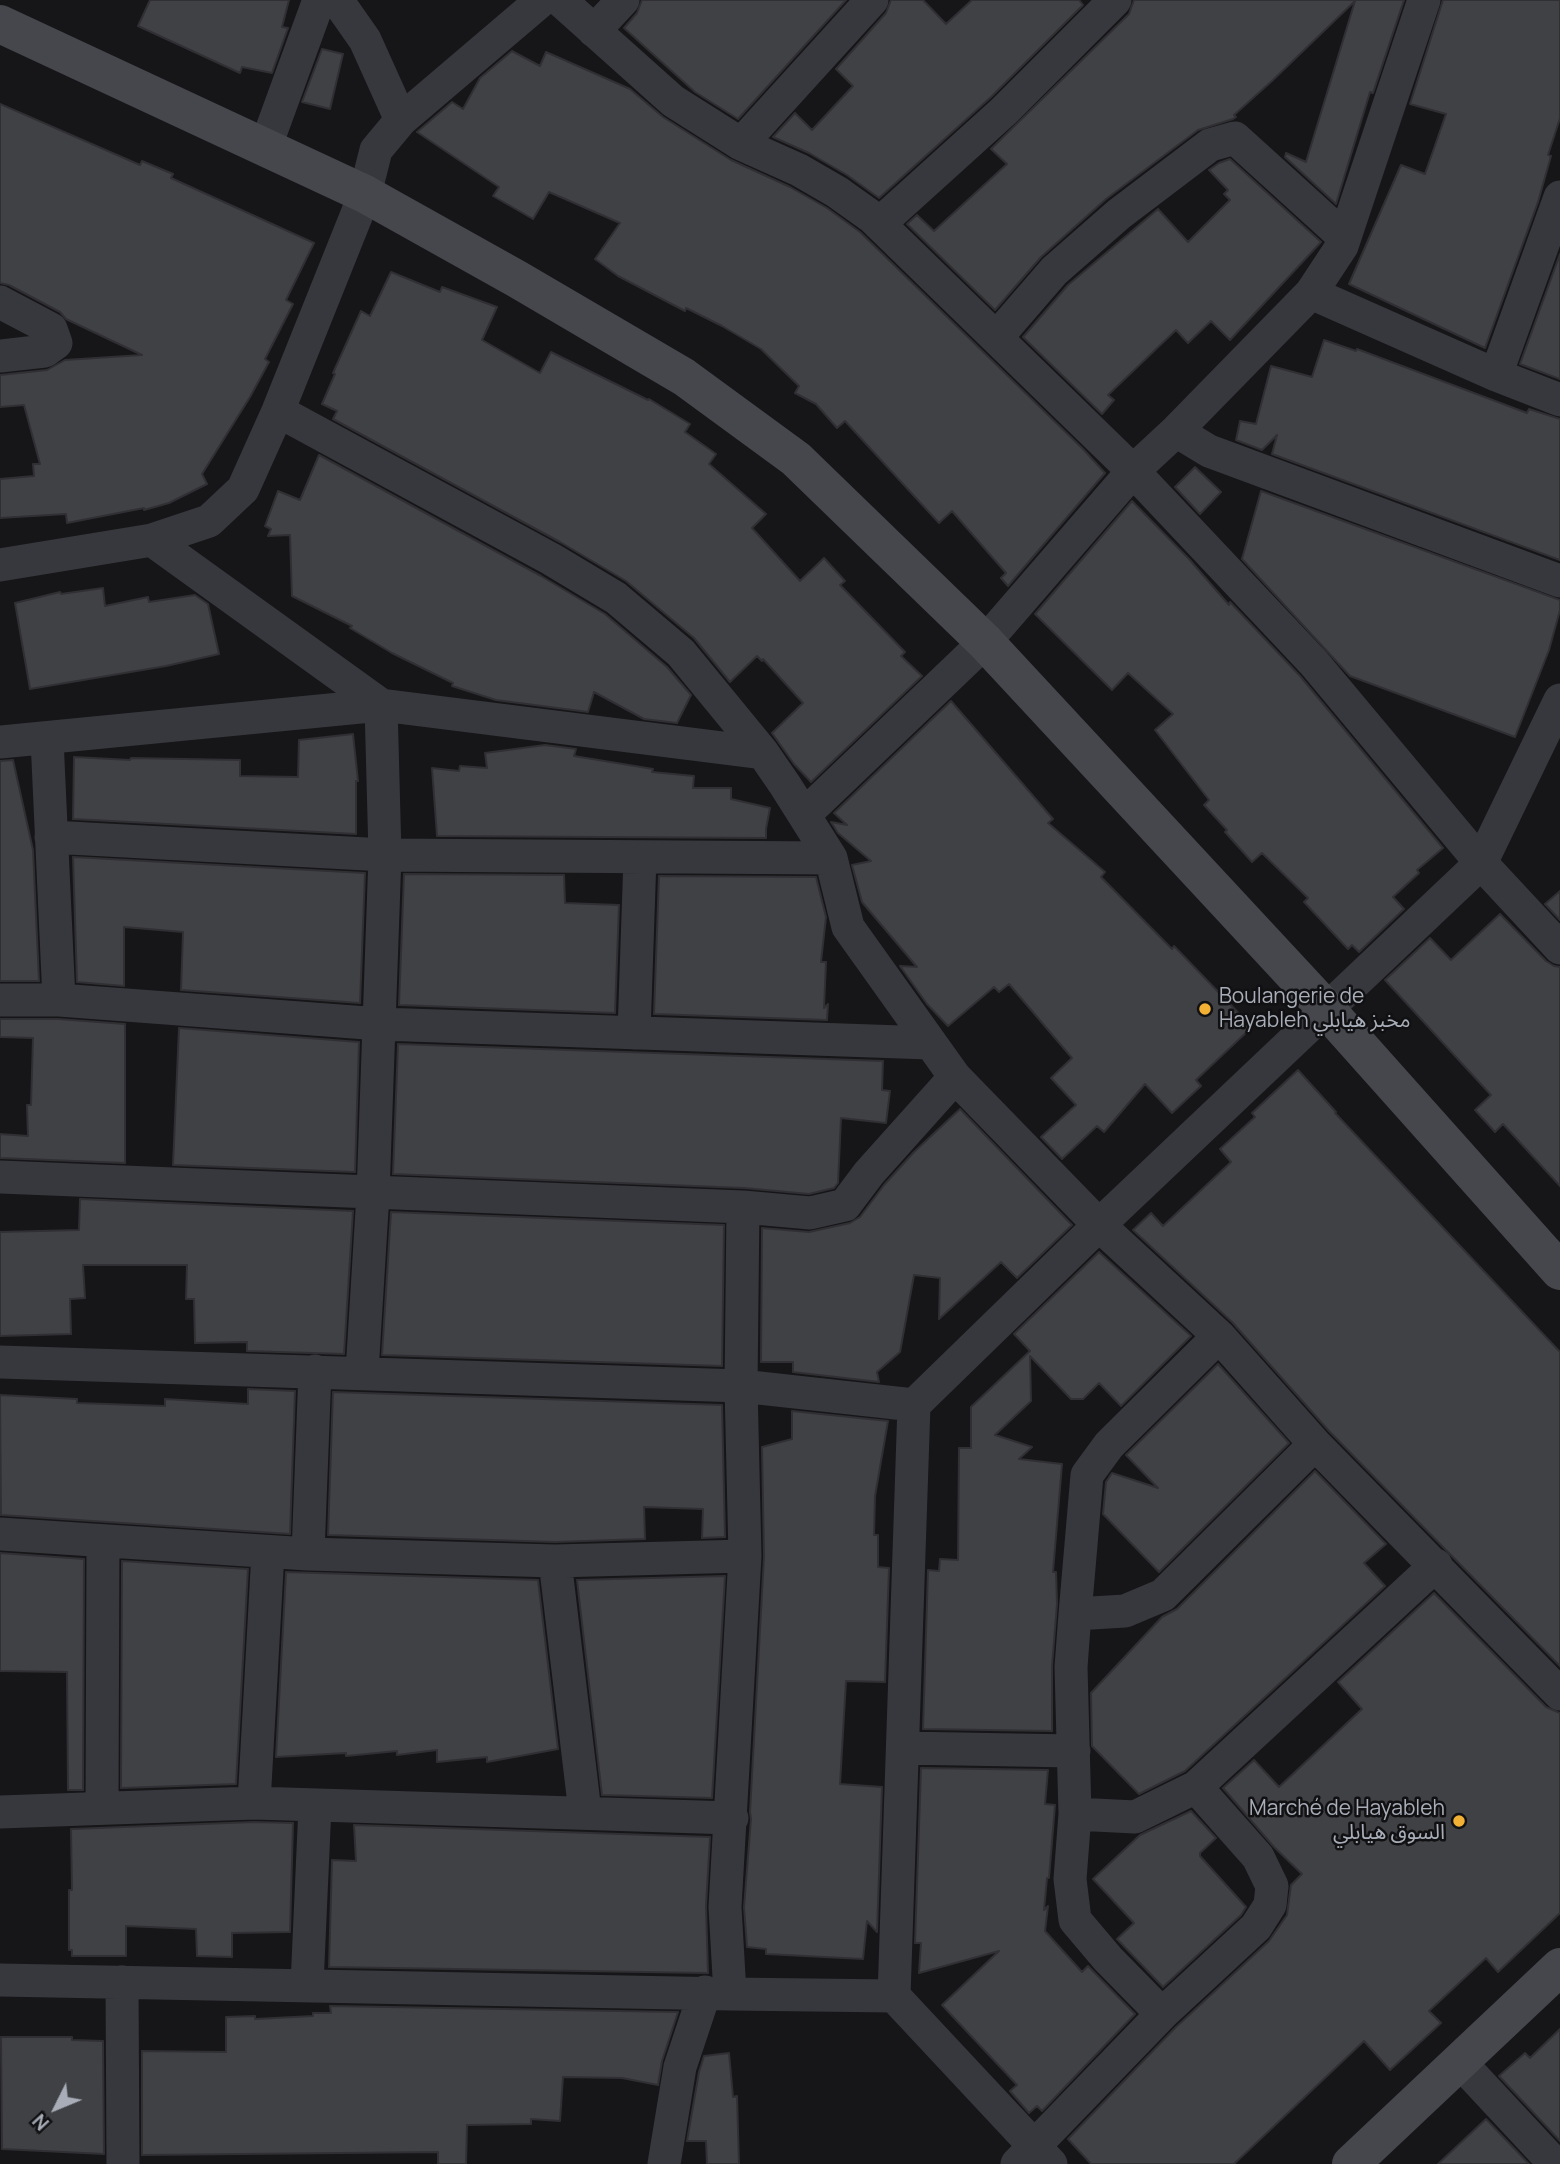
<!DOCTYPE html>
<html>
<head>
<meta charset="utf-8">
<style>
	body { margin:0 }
	#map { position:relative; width:1560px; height:2164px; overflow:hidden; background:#161618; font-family:Manrope,sans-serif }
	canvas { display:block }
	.north { position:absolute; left:21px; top:2073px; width:70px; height:70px; -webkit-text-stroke:5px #111113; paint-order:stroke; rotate:227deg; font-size:19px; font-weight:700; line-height:28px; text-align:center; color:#a8adb8 }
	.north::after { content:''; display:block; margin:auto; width:24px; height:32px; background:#a8adb8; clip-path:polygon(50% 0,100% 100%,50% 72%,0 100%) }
</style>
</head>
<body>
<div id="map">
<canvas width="1560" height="2164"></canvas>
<div class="north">N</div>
</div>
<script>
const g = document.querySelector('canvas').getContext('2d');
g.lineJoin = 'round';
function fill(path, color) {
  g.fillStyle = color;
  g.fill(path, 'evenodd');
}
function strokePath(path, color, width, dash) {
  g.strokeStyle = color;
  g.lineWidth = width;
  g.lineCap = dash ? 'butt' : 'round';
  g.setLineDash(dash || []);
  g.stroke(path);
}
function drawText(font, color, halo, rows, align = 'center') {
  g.font = font + ' Manrope,"Noto Sans Arabic",sans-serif';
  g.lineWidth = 5;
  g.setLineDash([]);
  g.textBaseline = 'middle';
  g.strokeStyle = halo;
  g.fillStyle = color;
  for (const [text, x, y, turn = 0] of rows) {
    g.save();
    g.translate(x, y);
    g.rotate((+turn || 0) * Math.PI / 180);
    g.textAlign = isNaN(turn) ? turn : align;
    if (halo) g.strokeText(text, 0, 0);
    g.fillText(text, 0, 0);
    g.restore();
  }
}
const building = new Path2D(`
	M150,0H289L282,27L288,28L272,73L242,67L240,73L138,26Z
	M642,0H846L738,119L695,92L624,28L637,13Z
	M891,0H923L946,24L972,0H1079L1083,5L991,97L879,198L847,175L809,153L773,137L795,113L812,130L853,86L836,69L886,13Z
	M1134,0H1404L1373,93L1370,92L1336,204L1285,157L1286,153L1306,162L1355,1L1273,80L1234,115L1236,117L1233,119L1198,130L1106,199L1041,257L995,310L907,224L917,215L934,231L1007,164L991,149L1129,14Z
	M1443,0H1560V118L1548,155L1551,156L1538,202L1485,348L1349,284L1401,165L1425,174L1446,114L1410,104Z
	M322,49L343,54L330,109L302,102Z
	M512,51L540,66L546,52L630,89L663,117L731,160L790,187L827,208L860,232L1083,449L1105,473L1008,586L1001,578L1006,573L952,511L939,523L845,421L837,428L816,404L795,393L799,386L761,349L722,326L686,308L685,311L618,276L595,259L620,223L549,192L533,219L493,196L499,187L417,132L452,102L463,109L480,78Z
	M0,104L140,165L142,161L173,174L171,178L314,243L286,300L293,304L265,359L269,362L250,397L202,474L207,484L169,503L144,510V508L67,523L66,514L0,518V479L34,476L33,464H40L24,405L0,407V375L47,370L65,360L142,355L66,319L60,312L9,285L0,283Z
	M1230,159L1321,242L1230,340L1211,321L1188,343L1176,330L1108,395L1114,400L1102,414L1023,337L1068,285L1158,209L1188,242L1230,200L1224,194L1228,190L1209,170L1219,163Z
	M1560,254V379L1520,364Z
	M391,272L440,292L442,287L497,307L482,340L540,373L551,352L648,400L649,399L690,424L685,432L716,454L709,464L766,514L752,528L800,581L824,558L845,581L840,585L905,652L901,656L922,676L811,782L794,764L772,733L803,703L763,659L762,661L757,656L730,682L694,638L626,581L560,542L333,419L337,411L322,404L335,374L333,373L361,311L370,316Z
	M1324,340L1356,351L1357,349L1527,413L1529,409L1560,419V560L1272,454L1277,435L1262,450L1236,440L1240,421L1256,424L1271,366L1312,377Z
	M319,455L541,576L605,614L667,667L691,695L677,723L644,719L594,692L588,712L496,700L452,686L453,683L392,653L350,628L352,626L292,596L290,535L268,536L271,529L265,526L278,491L300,500Z
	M1195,467L1221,492L1200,514L1175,487Z
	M1261,491L1560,600V610L1549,650L1515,737L1350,676L1242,559Z
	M1132,501L1189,559L1229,605L1230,602L1300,676L1443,848L1417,870L1419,873L1393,897L1404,909L1359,952L1352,945L1348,949L1304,902L1308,898L1262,853L1252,862L1225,832L1227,830L1204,805L1209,800L1155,730L1173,714L1128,673L1112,690L1035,614Z
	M103,588L105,606L148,597L149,602L195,595L208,604L219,654L166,666L30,689L15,603L60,592L61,594Z
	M951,701L1053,819L1048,823L1105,872L1101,877L1172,949L1174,946L1252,1027L1196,1080L1201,1086L1172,1113L1145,1084L1104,1132L1097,1126L1062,1159L1041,1137L1076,1105L1051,1078L1072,1058L1009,984L999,992L994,987L948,1026L927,1004L900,966L917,967L862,902L852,865L871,861L838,833L831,822L847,825L834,813Z
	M353,734L358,781H356V834L73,819L74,757L130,760L131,758L240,760V776L298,777L299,740Z
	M545,745L576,749L574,756L653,769L652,772L694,776L693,788H731V799L770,808L766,829V838L437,836L432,768L459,771L460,766L487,768L485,753Z
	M13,760L33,850L39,981H0V761Z
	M73,857L365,873L360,1003L181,990L183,932L124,927V986L77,982Z
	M404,874L564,875L565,903L619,905L615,1013L399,1005Z
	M659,876L816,877L826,917L821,962H826L824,1008L828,1004L827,1020L654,1014Z
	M1560,891V920L1545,904Z
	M1500,914L1546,961L1554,966L1560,967V1186L1503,1124L1495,1132L1475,1110L1491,1095L1385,980L1430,938L1451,960Z
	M0,1019H58L125,1024V1163L0,1158V1134L28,1136L27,1105H31L33,1038L0,1037Z
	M179,1028L359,1042L355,1172L173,1165Z
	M398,1044L883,1061L882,1090L890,1091L886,1123L841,1118L838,1183L834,1188L809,1194L744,1188L393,1174Z
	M1298,1070L1336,1112L1335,1113L1560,1352V1666L1329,1431L1232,1322L1133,1230L1151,1213L1163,1226L1231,1162L1220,1149L1255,1117L1252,1113Z
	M960,1109L1072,1225L1017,1278L1001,1262L939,1319L940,1278L914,1275L900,1352L877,1372L879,1382L793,1372V1362H761L762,1228L809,1232L850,1223L860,1217L884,1185L914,1152Z
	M80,1199L353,1211L344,1354L247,1351V1342L195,1343L194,1299H186L187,1265H83L85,1298L70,1299L71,1334L0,1336V1232L79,1230Z
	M391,1212L724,1225L722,1366L382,1355Z
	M1099,1252L1191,1336L1121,1406L1099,1383L1083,1399H1071L1030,1356L1031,1401L995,1435L1032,1447L1019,1459L1062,1464L1053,1572H1056L1057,1604L1052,1666V1731L923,1729L928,1570L939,1571L940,1559L958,1560L959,1448H971V1407L1030,1351L1014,1334Z
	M1218,1364L1289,1443L1159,1572L1103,1514L1106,1482L1112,1473L1158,1488L1126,1455Z
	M248,1389L295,1391L290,1534L1,1515L0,1395L77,1399V1403L165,1406V1399L248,1404Z
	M333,1392L722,1405L725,1537L702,1538L703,1509L644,1507L645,1539L555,1542L328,1535Z
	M792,1411L888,1421L875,1496L874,1535H878V1567L889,1568L885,1682L846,1681L840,1784L882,1787L877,1932L867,1921L863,1959L766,1954V1949L747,1947L744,1907L751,1819L750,1812L764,1557L762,1447L792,1439Z
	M1315,1471L1386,1544L1364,1563L1385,1586L1185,1771L1139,1794L1092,1746L1091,1693L1162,1617L1177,1609Z
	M0,1553L84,1559L83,1790H68L67,1672L0,1671Z
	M122,1561L248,1569L236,1784L121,1788Z
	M286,1572L538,1580L558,1749L487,1762V1757L437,1762V1750L397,1755V1751L346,1756V1753L276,1757Z
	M725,1576L712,1798L602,1795L577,1580Z
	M1434,1593L1546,1707L1560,1713V1913L1498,1972L1486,1958L1429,2011L1441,2023L1390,2070L1364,2041L1234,2164H1091L1068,2139L1175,2028L1269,1941L1287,1915L1291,1885L1302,1874L1274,1847L1223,1788L1254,1760L1279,1787L1362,1709L1338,1682Z
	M921,1768L1048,1770L1045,1804L1055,1805L1049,1878H1047L1044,1910L1048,1906L1045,1931L1082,1972L1088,1966L1135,2014L1042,2111L1037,2106L1029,2113L1010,2091L1017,2085L942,2005L999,1951L919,1973L921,1943H915Z
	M1191,1811L1216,1838L1200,1853V1856L1246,1907L1241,1915L1163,1987L1117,1939L1134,1923L1093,1879L1140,1835Z
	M254,1822L293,1823L290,1932L232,1933V1957L197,1956L196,1929L126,1926V1956H72V1950H69V1890H72L71,1829Z
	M354,1825L710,1837L706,1906L708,1973L329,1967L332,1860L356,1861Z
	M330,2006L678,2012L662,2061L658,2085L622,2078L563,2077L560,2121L531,2119V2124L467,2125L466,2164H438V2152L142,2155V2051L226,2052V2017L255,2016V2019L313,2016V2013H331Z
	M1560,2029V2141L1499,2076L1525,2053L1530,2058Z
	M1,2037H72V2040L103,2041L104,2154L2,2149Z
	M729,2053L733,2097L737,2096L739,2164H707L706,2141H687L699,2072L704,2056Z
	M1486,2119L1529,2164H1438Z`);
fill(building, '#404145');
strokePath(building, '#303034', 2);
strokePath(new Path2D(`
	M337,0L365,40L401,120
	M560,0L673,101L741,144L799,170L837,192L872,217L1133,471L1314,663L1481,863L1560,948
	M594,31L623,0
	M741,144L872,0
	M265,148L319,0
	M879,224L1004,111L1115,0
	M1311,293L1496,375L1560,400
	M0,302L51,329L56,343L45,351L0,356
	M997,337L1054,271L1119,214L1210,145L1235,138L1344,237
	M1496,375L1560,197
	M278,411L551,559L616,598L681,653L763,753L785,785L831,858L848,927L955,1077L1099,1225L1219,1336L1315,1444L1560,1694
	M1176,431L1209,451L1560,581
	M152,540L381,705L385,855L373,1194L362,1372
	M0,565L152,540L209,521L243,489L278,411L365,194L376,150L401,120L542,0
	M47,739L59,1000
	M0,742L381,705L763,753
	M804,815L985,642L1133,471L1176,431L1311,293L1342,246L1424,0
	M51,837L385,855L831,858
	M0,1000H59L380,1024L930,1043
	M634,1033L640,857
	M0,1177L743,1207L810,1213L845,1205L869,1173L955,1077
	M0,1362L741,1386L914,1405
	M0,1534L308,1554L555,1561L745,1556
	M308,1554L315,1371
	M555,1561L585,1812
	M1075,1614L1125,1611L1163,1595L1315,1444
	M903,1748L1074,1751
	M254,1803L268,1552
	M102,1808L103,1541
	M0,1812L254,1803L732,1818
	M1075,1814L1135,1817L1196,1787L1436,1565
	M0,1980L730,1994L894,1996
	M122,1982L123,2164
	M307,1985L315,1806
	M730,1994L725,1907L745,1556L741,1386L743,1207
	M1162,2014L1108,1959L1075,1920L1070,1879L1075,1814L1071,1667L1075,1614L1087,1475L1109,1445L1219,1336
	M1459,2061L1555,2164
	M664,2164L680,2067L705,1992
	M1017,2164L1162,2014L1256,1927L1270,1905L1272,1886L1258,1857L1196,1787
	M1051,2164L894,1996L914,1405L1099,1225L1481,863L1560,700`), '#37383d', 33);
strokePath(new Path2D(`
	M0,24L365,194L517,279L684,377L796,459L985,642L1326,1009L1560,1271
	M1351,2164L1560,1967`), '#45474d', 38);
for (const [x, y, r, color] of [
	[1205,1009,7,"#f2b134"],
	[1459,1821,7,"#f2b134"]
]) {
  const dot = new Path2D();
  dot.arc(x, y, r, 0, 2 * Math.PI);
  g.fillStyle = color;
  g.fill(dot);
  strokePath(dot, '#111113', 2.5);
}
drawText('21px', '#a8adb8', '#111113', [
	["Boulangerie de",1219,997],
	["Hayableh مخبز هيابلي",1219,1021],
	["Marché de Hayableh",1445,1809,"right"],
	["السوق هيابلي",1445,1833,"right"]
], 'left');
</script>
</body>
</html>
